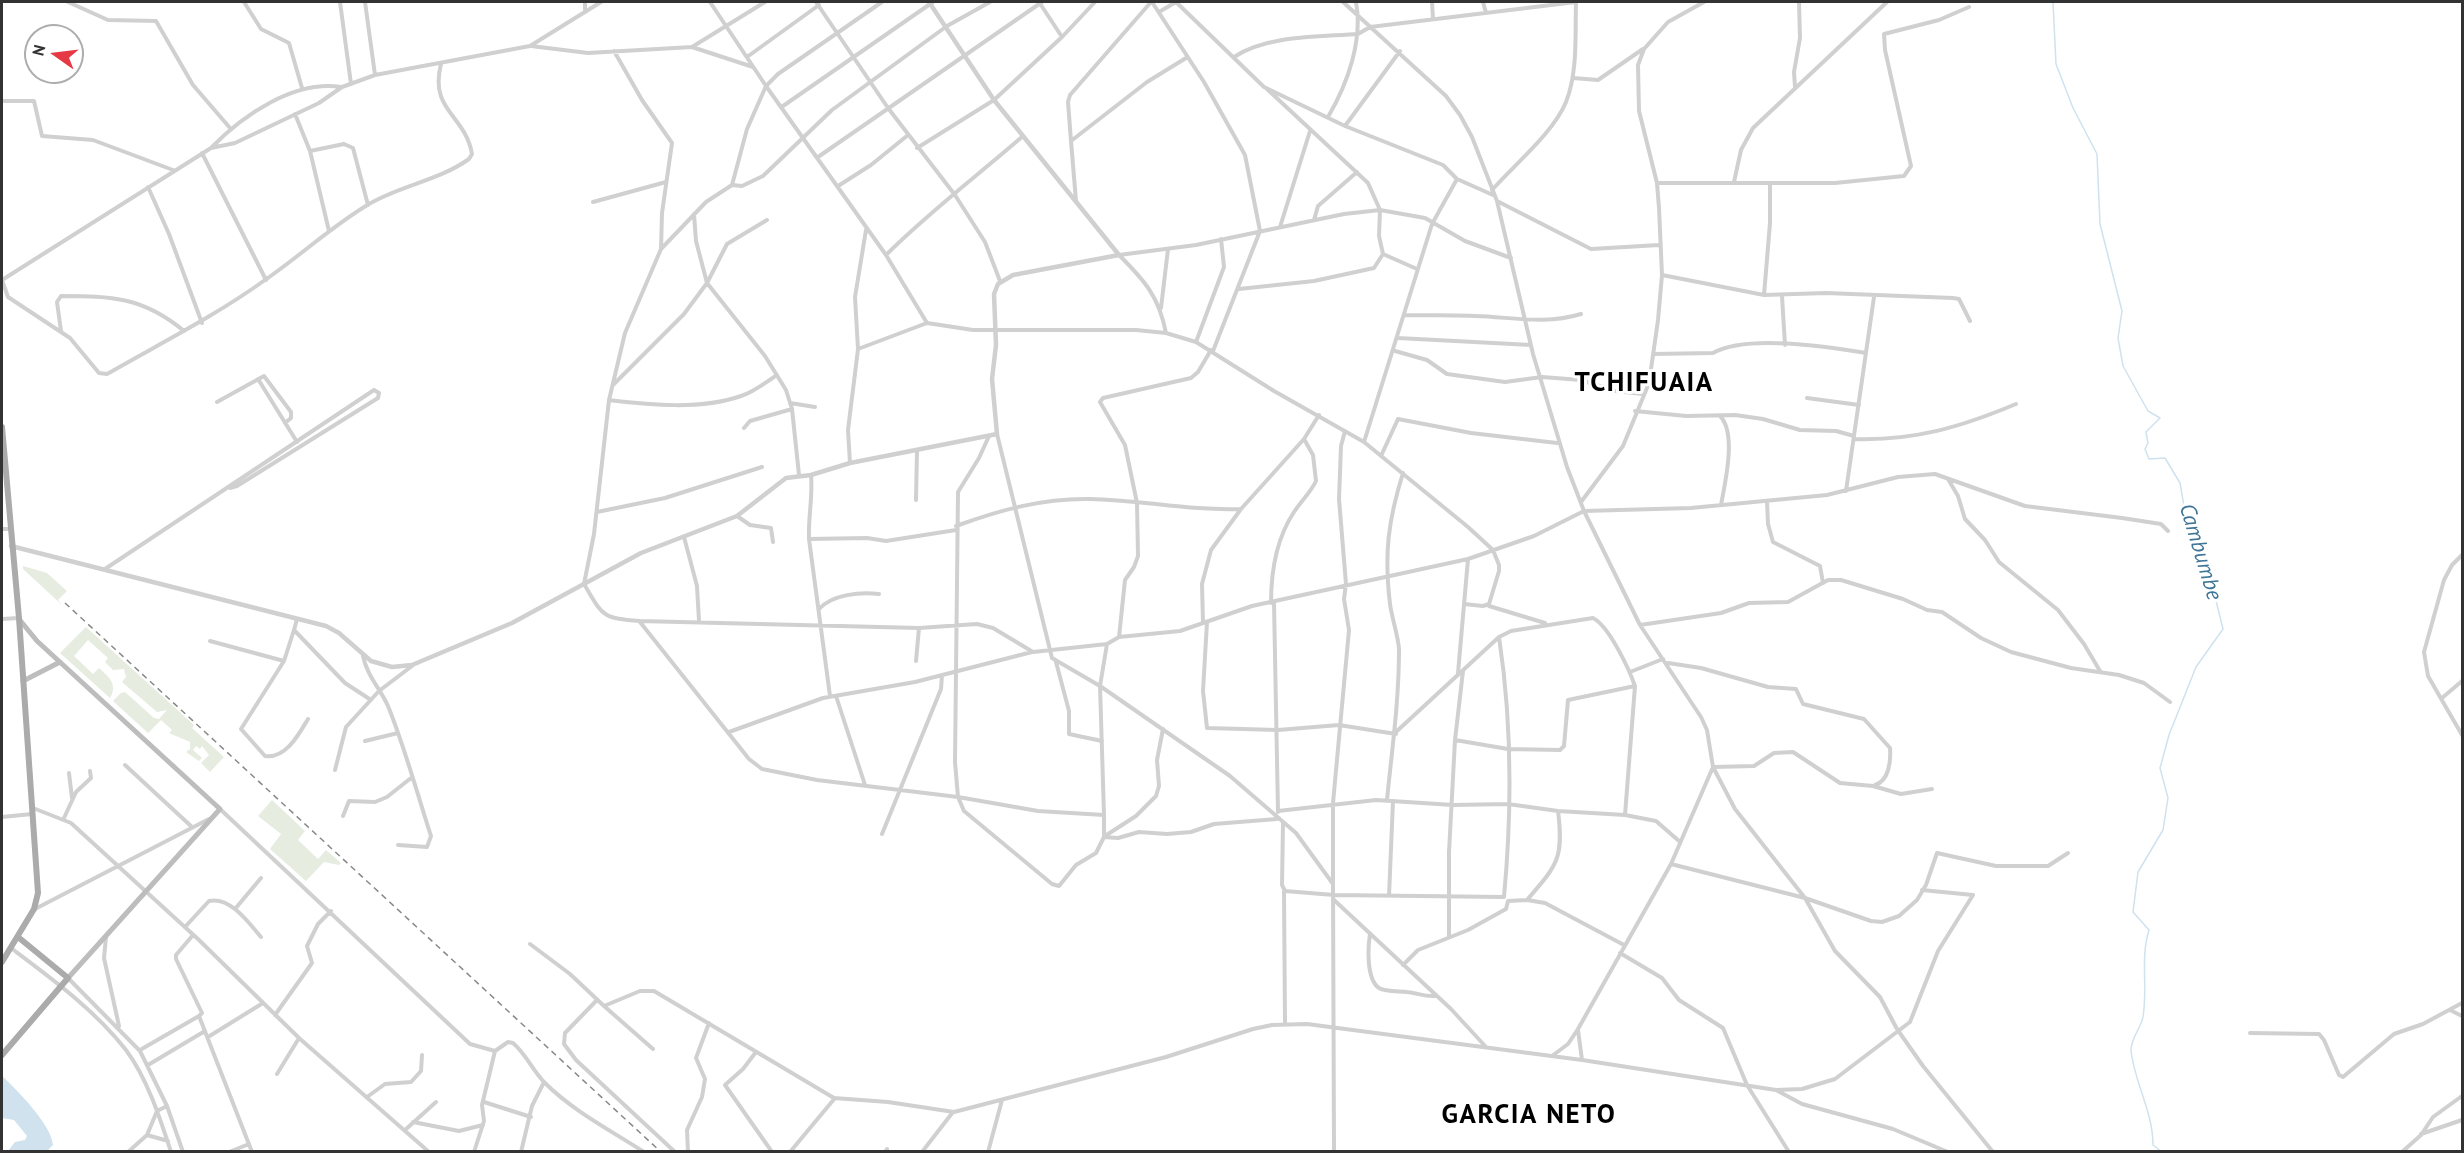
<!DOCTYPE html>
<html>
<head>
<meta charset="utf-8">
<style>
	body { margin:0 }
	#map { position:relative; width:2464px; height:1153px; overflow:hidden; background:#fff; font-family:"PT Sans",sans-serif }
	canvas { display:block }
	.frame { position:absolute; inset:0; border:3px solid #333; pointer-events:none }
	.north { position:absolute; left:24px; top:24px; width:60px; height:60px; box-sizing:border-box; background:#fff; border:2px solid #adadad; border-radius:50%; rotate:284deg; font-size:16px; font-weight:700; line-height:24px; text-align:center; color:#333 }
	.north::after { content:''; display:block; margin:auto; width:21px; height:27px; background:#e63946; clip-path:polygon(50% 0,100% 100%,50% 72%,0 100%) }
</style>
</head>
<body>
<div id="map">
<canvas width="2464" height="1153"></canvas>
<div class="frame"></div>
<div class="north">N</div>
</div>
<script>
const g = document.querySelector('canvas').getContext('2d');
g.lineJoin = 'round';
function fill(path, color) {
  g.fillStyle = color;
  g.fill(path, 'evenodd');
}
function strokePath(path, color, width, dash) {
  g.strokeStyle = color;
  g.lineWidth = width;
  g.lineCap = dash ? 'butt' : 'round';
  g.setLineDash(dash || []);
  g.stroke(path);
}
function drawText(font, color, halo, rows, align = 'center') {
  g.font = font + ' "PT Sans",sans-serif';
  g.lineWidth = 6;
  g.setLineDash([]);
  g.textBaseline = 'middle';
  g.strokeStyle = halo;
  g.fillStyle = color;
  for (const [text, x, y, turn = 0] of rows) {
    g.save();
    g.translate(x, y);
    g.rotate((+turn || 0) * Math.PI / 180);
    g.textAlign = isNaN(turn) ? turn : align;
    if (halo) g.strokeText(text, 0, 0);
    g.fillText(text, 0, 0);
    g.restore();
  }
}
fill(new Path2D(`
	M23,566L47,573L67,591L58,600L62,605L23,569Z
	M86,627L194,725L192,728L224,757L210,772L201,763L209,755L202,746L200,749L196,746L193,750L202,758L199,761L186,752L190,749V742L169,733L172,730L161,720L148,733L113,701L121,693L125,692L154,718L159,719L167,710L157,712L122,682L126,677L124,669L113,670L105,662L108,658L88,640L74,656L93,674L99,668C109,677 118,684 110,698L60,653Z
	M272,800L305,831L298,840L318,859L326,850L341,863L339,865L324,862L306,881L270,849L281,834L258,816Z`), '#e6ecdf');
fill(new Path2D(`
	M2,1076C17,1090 51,1124 53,1145L47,1151H8L15,1142L25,1140L27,1136L14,1120L2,1118Z`), '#cfe2ee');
strokePath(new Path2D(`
	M2053,2L2056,64L2073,108L2097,154L2100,224L2122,311L2118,338L2123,366L2148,411L2160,418L2146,432L2148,443L2145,449L2149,459L2165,458L2180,483L2187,524L2204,552L2223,629L2196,667L2169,735L2160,768L2168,798L2163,830L2138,872L2133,912L2149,930C2140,959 2148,987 2143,1017C2141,1028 2130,1040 2131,1051C2135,1084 2153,1112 2153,1145L2162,1152`), '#cfe2ee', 1.5);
strokePath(new Path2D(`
	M68,2L108,20L156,21L193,85L230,128
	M244,2L261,29L289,43L302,88
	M340,2L351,84
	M365,2L375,75
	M710,2L766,86L886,255L927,323L973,330H1136L1166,333L1196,342L1274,391L1364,442L1468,527L1493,550L1499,565V571L1489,604L1483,606L1464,604
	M816,2L888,108L955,195L985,242L1000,281
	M882,2L778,74L766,86L747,129L732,185L706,202L661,249L625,333L609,400L594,534L584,584C603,616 601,618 640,621L919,628L977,624L993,628L1033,652L1107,644L1119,637L1180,631L1252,606L1468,559L1534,536L1584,511L1691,508L1827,495L1898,477L1935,474L2025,506L2122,518L2161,524L2168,531
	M1151,2L1070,95L1068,102L1071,141L1147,82L1186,58
	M1152,2L1204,82L1245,155L1260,231L1213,351
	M1343,2L1446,96L1460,115L1472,137L1497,201L1533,354L1567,467L1584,511L1640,625L1701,717L1707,730L1713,767L1735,809L1805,898L1835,951L1880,997L1897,1029L1923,1066L1993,1152
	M1432,2L1433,19
	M1483,2L1486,13
	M585,10V2
	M1159,12L1176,2L1264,87L1345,126L1443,165L1457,179L1493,195
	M1062,37L1095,2
	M531,46L588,53L692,47L753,67
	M692,47L765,2
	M614,51L642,100L672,143L662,213L661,249
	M747,57L819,5
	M1234,57C1268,35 1319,37 1358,34L1370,27L1576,2
	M1573,78L1598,80L1643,49
	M1795,87L1794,72L1800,38L1799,2
	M1267,89L1368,183L1380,210L1379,236L1383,254L1417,269
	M2,101H34L42,136L93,140L173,170
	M783,106L933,2
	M295,114L310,151L344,144L353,148L368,205
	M1328,117C1348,83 1363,40 1356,2
	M1345,126L1400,51
	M1071,141L1076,201
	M211,148L235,143L319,103L342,87L375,75L530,46L601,2
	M917,148L994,100L1062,37L1039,2
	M310,151L329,231
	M202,153L266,280
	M818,157L1042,2
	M1734,182L1741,150L1753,128L1887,2
	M1657,183H1835L1904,176L1911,166L1885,50L1884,34L1939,20L1969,7
	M732,185L742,186L763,176L832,110L947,26L990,2
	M838,186L871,165L908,135
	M148,187L169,234L202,323
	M1492,190C1514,165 1554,132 1566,102C1578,72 1575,34 1576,2
	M1497,201L1591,249L1659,245
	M593,202L666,182
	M694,214L696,241L707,283L765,356L786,390L792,409L799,475
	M1314,220L1318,206L1357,172
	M1280,227L1310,131
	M886,255C929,212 977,176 1023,136
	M1119,255L1196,245L1344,214L1380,210L1425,218L1465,241L1511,258
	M1120,256C1145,281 1159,297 1166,333
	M1662,275L1764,295L1826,293L1953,298L1959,299L1970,321
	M2,280L8,297L70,338L99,373L107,374C161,343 215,316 265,280C300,256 332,226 369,204C401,185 438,181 469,159L472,154C465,114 429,111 441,64
	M2,280L211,148C243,115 294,80 341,87
	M1239,289L1314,281L1374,268L1383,254
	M1764,295L1770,223V183
	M1782,296L1785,345
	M1161,308L1168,249
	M1405,315C1428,315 1452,315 1475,316C1512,317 1545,325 1581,314
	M61,331L57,302L61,296C112,296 143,297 184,331
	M1398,338L1531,345
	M1196,342L1224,267L1221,239
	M858,349L927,323
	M1395,351L1427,360L1447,374L1505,382L1542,377L1581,380L1615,391L1643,394
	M1653,354L1713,353C1747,334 1828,347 1866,353
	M258,379L297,442
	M613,385L684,314L707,283L727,244L767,220
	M1807,398L1859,405
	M609,400C650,405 701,410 741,396C754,392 766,382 777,375
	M217,402L264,376L291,412V418L285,423
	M790,403L815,407
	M1635,411L1686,416L1735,415L1763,419L1800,430L1836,431L1854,436
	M1720,416C1737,433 1725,483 1721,505
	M744,428L750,421L792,409
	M997,434L1052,658L1100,686L1230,776L1296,833L1333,884L1334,1152
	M989,436L979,458L958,492L955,762L958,797L964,811L1052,884L1059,886L1076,865L1096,853L1104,837V815
	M1854,439C1914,441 1961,427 2016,404
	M1364,442L1432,224L1457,179
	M1381,456L1398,419L1471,433L1557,443
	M850,463L848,430L858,349L855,297L866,230
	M811,475C813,497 808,517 809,539L830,696
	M1948,479L1958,496L1965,519L1985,540L1999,562L2058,610L2084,644L2100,671
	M1846,491L1874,297
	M916,500L917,450
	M1767,501L1768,524L1773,542L1820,566L1823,583
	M1581,502L1623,446L1649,383L1658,320L1662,275L1659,208L1657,183L1639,111L1638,65L1644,49L1668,22L1704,2
	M597,512L665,498L762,467
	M737,516L750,525L771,528L773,542
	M956,526C1000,510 1043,498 1090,499C1141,500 1190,511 1241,509
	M2,529H10
	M684,537L697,586L699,621
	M809,539L867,538L886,541L956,530
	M2462,555L2452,565L2444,580L2424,652L2428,676L2462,735
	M105,569L374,390L379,393L378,398L237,486L230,488
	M1271,603C1271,571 1276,539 1294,512C1301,501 1311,492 1316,481L1313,455L1304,439
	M1274,603L1278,812
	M1489,606L1545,623
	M819,609C833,594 860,592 879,594
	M2,619L19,618
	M297,619L294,630L345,683L371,700
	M640,622L749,759L762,769L817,780L958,797L1038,811L1104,815L1100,686L1107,644
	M1207,622L1203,691L1207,728L1278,730L1339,725L1396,734
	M1203,623L1202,584L1211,550L1241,509L1304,439L1319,415
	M1640,625L1721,613L1749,603L1788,602L1828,580H1841L1903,599L1927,610L1942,612L1981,638L2011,652L2071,668L2119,675L2144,683L2170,702
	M294,630L284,661L241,729L265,756C286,759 299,734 308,719
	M1119,637L1125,580L1134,567L1138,556L1137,503L1125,445L1100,402L1103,398L1191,378L1198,372L1211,350
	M210,641L284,661
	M363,656C367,676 380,688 388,706C405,748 417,793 431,836L427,847L398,845
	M916,661L919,628
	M1056,662L1069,711V734L1102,741
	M1668,663L1701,668L1768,687L1796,689L1803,704L1864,719L1890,748C1891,761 1889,781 1875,785
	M1630,672L1663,659
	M1458,673L1468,559
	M836,696L865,785
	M2442,698L2462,681
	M1397,731L1499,637L1511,631L1593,618C1609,626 1629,669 1635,686L1625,815
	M729,732L823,698L915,682L1032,652
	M1455,740L1508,749L1560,750L1564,746L1568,700L1635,686
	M365,741L398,733
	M125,765L192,827
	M335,770L346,727L379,691L412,666
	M69,773L72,798
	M1387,800C1392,749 1399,702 1399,649C1398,635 1392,619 1390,604C1384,554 1388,521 1403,473
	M33,808L71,823L199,940L299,1038L429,1152
	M220,809L470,1044L495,1051L508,1042L513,1043C526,1054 533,1071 545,1083C573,1111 610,1130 644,1152
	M1278,811L1376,800L1453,805L1508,804L1558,811L1625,815L1656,821L1679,841
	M343,816L349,801L375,802L387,797L411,778
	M2,817L32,814
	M64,818L76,792L91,778L90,771
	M1283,823L1282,885L1285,891L1334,895L1504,897C1512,811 1512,722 1499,637
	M882,834L941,689L942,675
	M1105,836L1136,816L1156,796L1159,786L1157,760L1163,729
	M1104,837L1118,838L1139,832L1167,834L1191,832L1214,824L1277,819
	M1671,864L1805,898L1871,921L1882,922L1899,916L1917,900L1926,885L1937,853L1996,866H2048L2068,853
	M1333,883V803L1349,630L1344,599L1346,584L1339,499L1341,446L1345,431
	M1284,891L1285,1024
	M1389,896L1393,801
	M1334,900L1451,1009L1486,1047
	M1527,900L1545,903L1624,945
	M35,909L209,819
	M235,909L261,878
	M185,927L209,901C230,896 249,923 261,937
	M1370,934C1368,947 1366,979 1379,988C1386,992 1399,991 1407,992C1418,993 1424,997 1435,996
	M193,935L176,955V959L202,1013L199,1016L252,1152
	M106,937L104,958L119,1026
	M1449,937V852L1455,740L1463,671
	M530,944L570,974L604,1006L640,991H654L834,1098L888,1102L954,1112L1166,1057L1253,1029L1272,1025L1307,1024L1582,1060L1776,1090L1802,1104L1893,1129L1948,1152
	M11,948C51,978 95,1010 126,1050C147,1078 160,1118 171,1152
	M1620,953L1662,978L1679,1000L1723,1028L1747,1085L1789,1152
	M1403,965L1418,950L1468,930L1506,909L1508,901L1527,900C1557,865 1564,859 1558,811
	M68,978L140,1051L167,1106L183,1152
	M597,1000L565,1033L564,1044L576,1060L675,1152
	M604,1006L653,1049
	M2450,1010L2462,1016
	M275,1015L312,963L307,946L318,924L331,911
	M1578,1030L1582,1060
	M2250,1033L2319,1034L2324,1040L2339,1075L2343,1077L2394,1034L2423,1024L2462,1003
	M208,1037L263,1003
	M140,1050L199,1016
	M756,1052L743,1069L725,1085L772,1152
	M1552,1056L1568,1044L1578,1029L1671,864L1713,767L1754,766L1774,753L1793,752L1840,783L1873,786L1901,794L1932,789
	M148,1065L205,1031
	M277,1074L299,1038
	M1776,1090L1802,1089L1835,1079L1910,1022L1938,951L1973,895L1922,890
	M367,1097L385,1084L411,1082L421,1071L422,1055
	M484,1102L531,1117
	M413,1122L459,1131L483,1125
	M405,1130L436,1102
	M2421,1134L2462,1120
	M147,1135L168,1141
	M128,1152L147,1135L157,1111L167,1106
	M229,1152L249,1144
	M474,1152L484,1121L482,1105L495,1051
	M521,1152L532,1106L544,1082
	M688,1152L687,1130L702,1097L705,1079L696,1058L709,1023
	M790,1152L835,1098
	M885,1152L887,1149
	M922,1152L953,1112
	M988,1152L1002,1100
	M2402,1152L2421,1135L2433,1117L2462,1096`), '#d0d0d0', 4);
strokePath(new Path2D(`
	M11,546L326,626L339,633L371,661L392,667L412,665L512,623L641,553L737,516L786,478L811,475L850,463L997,434L992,379L996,345L994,294L998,284L1013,275L1119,255L994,100L929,2`), '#d0d0d0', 4.5);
strokePath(new Path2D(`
	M19,619L37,641L220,809L68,978
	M23,681L60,662`), '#bdbdbd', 5);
strokePath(new Path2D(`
	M2,427L19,618L38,893L34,909L2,962
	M2,1055L68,978L18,937`), '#ababab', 6);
strokePath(new Path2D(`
	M65,603L661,1152`), '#888', 1.5, [6, 4.5]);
drawText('italic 22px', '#3f7597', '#fff', [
	["Cambumbe",2200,552,73]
]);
g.letterSpacing = '1.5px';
drawText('bold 27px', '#000', '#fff', [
	["TCHIFUAIA",1644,383],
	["GARCIA NETO",1529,1115]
]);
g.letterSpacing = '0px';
</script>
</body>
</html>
